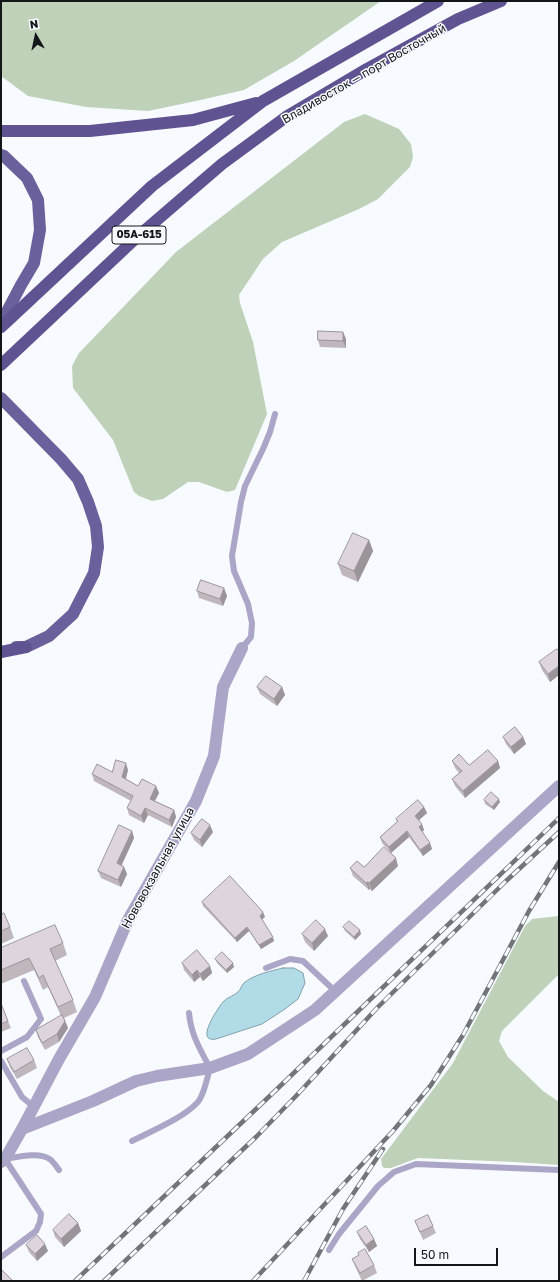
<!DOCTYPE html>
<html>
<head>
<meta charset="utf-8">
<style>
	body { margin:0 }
	#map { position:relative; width:560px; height:1282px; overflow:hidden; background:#f7fafe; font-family:"Golos Text",sans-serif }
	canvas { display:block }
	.frame { position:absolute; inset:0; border:2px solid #14171a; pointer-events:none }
	.north { position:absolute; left:16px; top:16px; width:40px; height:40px; -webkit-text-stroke:3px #f7fafe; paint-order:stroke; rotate:351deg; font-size:11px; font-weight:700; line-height:16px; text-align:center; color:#14171a }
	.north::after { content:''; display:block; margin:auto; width:14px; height:18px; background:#14171a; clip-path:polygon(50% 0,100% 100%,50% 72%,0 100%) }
	.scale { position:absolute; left:414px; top:1248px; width:84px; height:18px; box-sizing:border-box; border:2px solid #14171a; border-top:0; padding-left:5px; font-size:12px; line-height:14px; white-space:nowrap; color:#14171a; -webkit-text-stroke:3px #f7fafe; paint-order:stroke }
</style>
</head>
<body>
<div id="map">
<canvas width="560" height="1282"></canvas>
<div class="frame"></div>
<div class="north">N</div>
<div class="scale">50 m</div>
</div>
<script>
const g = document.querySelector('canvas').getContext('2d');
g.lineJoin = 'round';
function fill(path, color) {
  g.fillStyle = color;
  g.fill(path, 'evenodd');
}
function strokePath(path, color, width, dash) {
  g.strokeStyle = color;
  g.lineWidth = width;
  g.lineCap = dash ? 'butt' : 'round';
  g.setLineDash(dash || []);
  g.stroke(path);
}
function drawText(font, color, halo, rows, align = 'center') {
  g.font = font + ' "Golos Text",sans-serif';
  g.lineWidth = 3;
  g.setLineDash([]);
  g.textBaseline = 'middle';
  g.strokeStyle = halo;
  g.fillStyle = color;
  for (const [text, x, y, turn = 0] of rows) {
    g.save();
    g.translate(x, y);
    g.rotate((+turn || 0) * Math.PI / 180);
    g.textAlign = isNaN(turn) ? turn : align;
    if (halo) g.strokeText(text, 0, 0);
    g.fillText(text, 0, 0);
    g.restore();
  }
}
fill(new Path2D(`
	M1,1H381L294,61L244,90L196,101L148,111L86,107L28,96L1,76Z
	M365,114L399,129L411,144L413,157L410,167L378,199L359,209L282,242L263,259L239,295L240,303L253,342L267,414L235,490L227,492L199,482H188L163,499L152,501L139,496L134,492L113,440L73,388L72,366L79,353L176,252L344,122Z
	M559,916V974L502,1031L499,1041L508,1057L543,1091L559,1102V1165L515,1162L418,1158L391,1168H384L382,1166L381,1159L453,1063L525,926L532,919Z`), '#bfd2b9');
const water = new Path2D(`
	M283,968H294L303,973L305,983L298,999L285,1009L262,1024L216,1039C194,1043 218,1008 223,1002C227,997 234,996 238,992C241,989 242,984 245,982C256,974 271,971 283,968Z`);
fill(water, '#b1dbe7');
strokePath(water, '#82a0aa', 1);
strokePath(new Path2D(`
	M242,648L251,637L252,623L248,604L234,571L232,556L241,502L245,486L263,449L270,432L275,414
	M266,968L290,959L303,961L336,992
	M1,1051L27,1037L41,1019L24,981
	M1,1061L22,1097L34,1107
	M132,1141C150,1132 183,1118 197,1103C204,1096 207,1078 210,1068C200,1049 191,1035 189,1013
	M329,1250L339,1234L378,1186L394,1172L416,1164L559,1170
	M1,1257L36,1231L40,1222L41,1214L5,1159C17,1157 41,1151 51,1160C54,1163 57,1167 59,1170`), '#aba6c8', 6);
strokePath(new Path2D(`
	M22,1129L93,1101L136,1081L157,1076L210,1068L248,1054L315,1010L559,786
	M1,1162L5,1159L22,1129L59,1059L95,997L128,920L196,801L214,756L223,687L242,648`), '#aba6c8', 12);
strokePath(new Path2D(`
	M1,155L4,156L27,178L38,200L40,230L34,263L21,285L1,323
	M1,398L61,459L78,479L88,502L96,526L98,547L94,573L73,614L49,636L26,647H16`), '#6a609b', 12);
strokePath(new Path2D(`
	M1,131H90L193,120L256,103
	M1,327L152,186L263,101L438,1
	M1,365L136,238L222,164L286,117L367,69L458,19L501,1
	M1,652L26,647`), '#5f5392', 12);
const rail = new Path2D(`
	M75,1281L275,1091L559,818
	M104,1281L256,1137L296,1096L377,1008L505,882L559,832
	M253,1281L393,1131L431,1085L463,1035L529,911L559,862
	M304,1281L343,1209L383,1149`);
strokePath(rail, '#717478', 4.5);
strokePath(rail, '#f7fafe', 3, [9]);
fill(new Path2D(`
	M343,332L346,339V348L320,347L318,340Z
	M369,540L373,551L358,582L342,575L338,564Z
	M224,588L227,596L223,606L199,598L197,591Z
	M559,651V675L550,682L542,670L539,662Z
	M257,687H282L285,695L277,706L260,694Z
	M503,737H523L526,744L514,754L506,744Z
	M452,761L469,765L498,761L500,768L465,798L455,786L452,779L459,773L455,768Z
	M128,770L126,779L138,786H156L159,793L155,801L174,810L176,817L172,827L148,815L144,823L129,815L127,808L131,801L94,781L92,774Z
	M484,800L500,802L494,810L485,804Z
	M424,807L427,813L419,820L424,830L422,832L430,843L432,849L423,856L409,837L391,853L382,843L380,837L397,822L396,819Z
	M132,831L134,838L122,865L124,867L127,874L121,887L101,878L98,871Z
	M213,832L202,847L194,840L191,833Z
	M398,866L372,891L370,889L369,890L353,876L350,868L364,867Z
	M202,902L265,917L262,919L274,941L261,949L249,931L237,942L203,906Z
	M1,915L10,927L14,938L1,944Z
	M343,927L361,934L355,940L345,931Z
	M302,934L328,936L314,951L305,942Z
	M63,943L67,955L55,961L73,1000L77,1012L64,1018L68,1028L59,1042L45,1050L38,1037L36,1030L61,1016L48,987L43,990L34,970L1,984V948Z
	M215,959L234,967L227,973L217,963Z
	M182,963L210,966L212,973L203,981L200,977L194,982L184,970Z
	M1,1007L8,1021L11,1028L1,1032Z
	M7,1059L34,1060L37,1068L17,1079L10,1067Z
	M415,1221L433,1226L436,1233L423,1240Z
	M78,1223L81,1231L64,1247L55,1237L53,1230Z
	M357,1232L374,1239L377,1246L369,1252L360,1239Z
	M26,1245L48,1251L37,1261L29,1252Z
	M352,1259L374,1265L377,1273L362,1281L355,1266Z`), '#bfb6be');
fill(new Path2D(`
	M343,332L346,339V348L343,341Z
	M369,540L373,551L358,582L354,571Z
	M224,588L227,596L223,606L220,599Z
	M559,666V675L550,682L548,674Z
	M282,687L285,695L277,706L274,699Z
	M523,737L526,744L514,754L511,747Z
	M498,761L500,768L465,798L463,791Z
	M126,763L128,770L124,784L122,777Z
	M156,786L159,793L152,806L150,799Z
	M499,799L500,802L494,810L492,807Z
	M424,807L427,813L417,822L415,816Z
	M145,808L148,815L144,823L141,816Z
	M174,810L176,817L172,827L169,820Z
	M422,824L424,830L421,833L419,827Z
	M210,825L213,832L202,847L200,840Z
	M132,831L134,838L119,870L117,863Z
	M407,831L409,837L391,853L389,847Z
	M430,843L432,849L423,856L420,850Z
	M396,858L398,866L372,891L369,883Z
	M124,867L127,874L121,887L118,880Z
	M368,882L370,889L369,890L366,883Z
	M263,912L265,917L261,920L260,916Z
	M247,927L249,931L237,942L235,938Z
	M325,929L328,936L314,951L312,943Z
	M360,930L361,934L355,940L354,937Z
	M273,937L274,941L261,949L259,945Z
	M233,963L234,967L227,973L226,970Z
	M210,966L212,973L203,981L200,974Z
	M197,970L200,977L194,982L192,975Z
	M65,1021L68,1028L59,1042L57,1034Z
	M78,1223L81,1231L64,1247L61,1239Z
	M374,1239L377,1246L369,1252L366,1245Z
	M45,1244L48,1251L37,1261L35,1254Z`), '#9b949b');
const building = new Path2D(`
	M318,331L343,332V341L318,340Z
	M353,533L369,540L354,571L338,564Z
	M201,580L224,588L220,599L197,591Z
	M557,649L559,651V666L548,674L539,662Z
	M266,676L282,687L274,699L257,687Z
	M515,727L523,737L511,747L503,737Z
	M488,750L498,761L463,791L452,779L462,771L452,761L459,754L469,765Z
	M116,760L126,763L122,777L138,786L142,779L156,786L150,799L174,810L169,820L145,808L141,816L127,808L133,796L92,774L97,764L112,772Z
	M491,792L499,799L492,807L484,800Z
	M418,800L424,807L415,816L422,824L419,827L430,843L420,850L407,831L389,847L380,837L398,821L396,819Z
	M202,819L210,825L200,840L191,833Z
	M119,825L132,831L117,863L124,867L118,880L98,871Z
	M384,847L396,858L369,883L368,882L366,883L350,868L357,861L364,867Z
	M230,876L263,912L260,916L273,937L259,945L247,927L235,938L202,902Z
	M4,913L10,927L1,931V915Z
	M316,920L325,929L312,943L302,934Z
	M349,921L360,930L354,937L343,927Z
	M55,925L63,943L50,949L73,1000L58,1007L43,975L39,978L29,958L1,970V948Z
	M197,950L210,966L200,974L197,970L192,975L182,963Z
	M222,952L233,963L226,970L215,959Z
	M2,1006L8,1021L1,1024V1007Z
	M62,1015L65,1021L57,1034L42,1043L36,1030Z
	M27,1048L34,1060L14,1072L7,1059Z
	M69,1214L78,1223L61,1239L53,1230Z
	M428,1215L433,1226L420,1232L415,1221Z
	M366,1226L374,1239L366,1245L357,1232Z
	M37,1235L45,1244L35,1254L26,1245Z
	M365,1249L374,1265L360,1273L352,1259L359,1255L358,1253Z
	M1,1269L13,1281H1Z`);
fill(building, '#ded4dd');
strokePath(building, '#9b949b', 1);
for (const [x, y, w] of [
	[139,235,54]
]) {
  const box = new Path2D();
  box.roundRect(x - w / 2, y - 9, w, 18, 3);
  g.fillStyle = '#f7fafe';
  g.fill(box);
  strokePath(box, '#14171a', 1);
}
drawText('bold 11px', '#14171a', null, [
	["05А-615",139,235]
]);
drawText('12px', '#14171a', '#f7fafe', [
	["Владивосток — порт Восточный",364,74,-30],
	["Нововокзальная улица",158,868,-61]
]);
</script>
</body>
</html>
